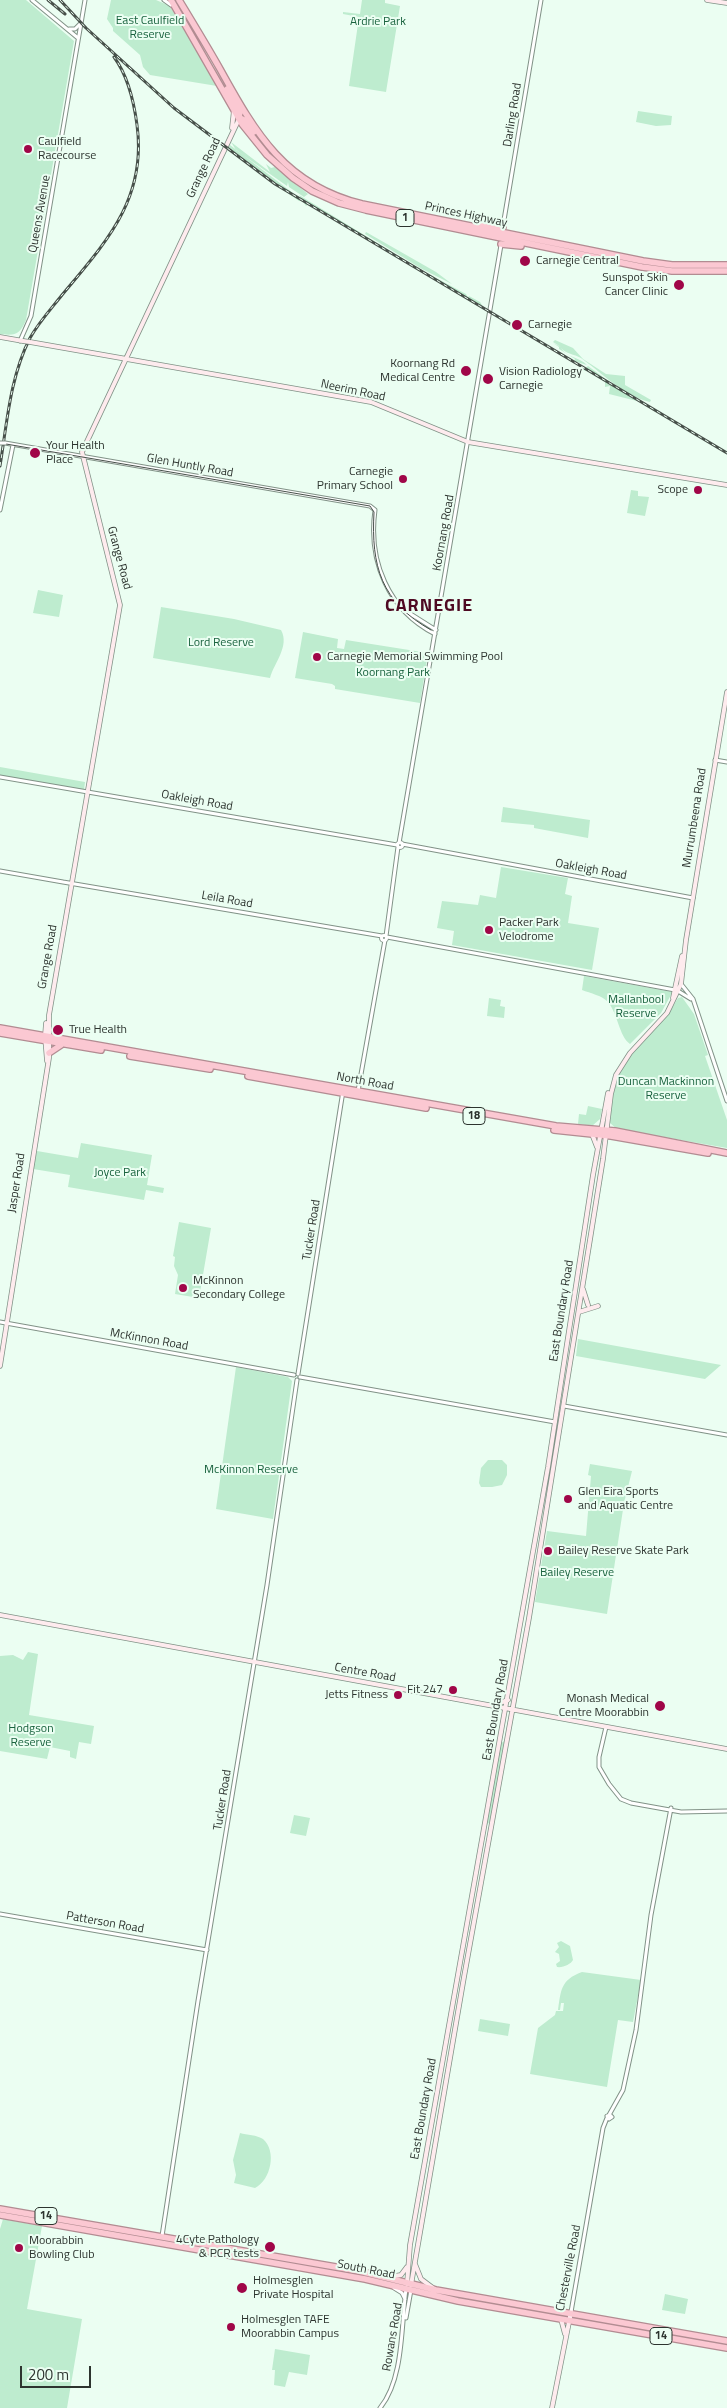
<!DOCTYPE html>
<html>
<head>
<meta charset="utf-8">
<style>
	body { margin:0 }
	#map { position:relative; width:727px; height:2408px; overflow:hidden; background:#ebfef2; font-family:"Titillium Web",sans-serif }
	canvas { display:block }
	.scale { position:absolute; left:20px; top:2366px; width:71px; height:22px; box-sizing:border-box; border:2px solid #2d342f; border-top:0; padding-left:6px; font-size:15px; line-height:18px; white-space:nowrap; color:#2d342f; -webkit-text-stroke:4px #ebfef2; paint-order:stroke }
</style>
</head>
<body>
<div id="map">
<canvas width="727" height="2408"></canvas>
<div class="scale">200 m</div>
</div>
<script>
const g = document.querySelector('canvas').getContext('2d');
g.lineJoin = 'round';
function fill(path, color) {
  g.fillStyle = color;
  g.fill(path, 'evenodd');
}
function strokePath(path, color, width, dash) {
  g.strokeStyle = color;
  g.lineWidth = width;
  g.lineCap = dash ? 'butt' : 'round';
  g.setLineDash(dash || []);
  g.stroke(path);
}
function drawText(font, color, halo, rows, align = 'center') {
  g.font = font + ' "Titillium Web",sans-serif';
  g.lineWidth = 4;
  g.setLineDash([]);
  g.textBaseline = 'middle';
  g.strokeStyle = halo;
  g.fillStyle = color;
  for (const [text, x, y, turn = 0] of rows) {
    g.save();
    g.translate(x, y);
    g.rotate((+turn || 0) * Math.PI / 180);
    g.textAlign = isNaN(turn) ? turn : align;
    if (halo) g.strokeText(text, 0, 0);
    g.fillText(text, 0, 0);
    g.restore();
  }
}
fill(new Path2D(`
	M0,0H26L74,41L26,320C20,334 16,336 0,334Z
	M111,0H156L170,6L217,86L150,75L143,67L140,55L113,31V28L107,19Z
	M362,0H385V3L400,6L386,92L349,86L359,17L343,14V12L360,14Z
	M638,111L672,116L671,125L656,126L636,122Z
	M231,142L270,172L266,164L271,168L275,167L308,194L304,197L289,187L288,182L287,186L236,150Z
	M230,145L302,200L299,195L423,271L466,294L468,298L469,296L480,302L486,311L308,204L306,206L302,200L299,201L227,150L276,184L228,149Z
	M366,232L436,272L452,284L422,269L365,234Z
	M555,340L573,348L583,359L606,374L625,376V385L651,400L650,402C624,396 602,373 581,358C574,354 566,354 561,348C566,357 579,357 587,365L577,362L573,363L575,359L559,349V347L553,343L561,347L553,342Z
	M588,366L607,380V383L610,385L611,383L641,402L609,394L610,386L605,387V382L587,371L569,367L584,369Z
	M631,490L638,491V496L649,497L645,516L627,513Z
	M38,590L63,595L59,617L33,613Z
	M161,607L234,619L281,630C290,646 274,663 270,678L153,658Z
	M303,632L338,639L337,648L344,649L346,640L428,653L420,703L335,689V686L332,684L295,678Z
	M0,767L85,782L84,790L0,776Z
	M503,807L590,820L588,838L534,828V825L501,822Z
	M501,867L568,878L565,894L572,896L568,923L599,928L592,970L452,945L454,931L437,928L442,901L478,905L480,895L496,898Z
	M584,976L672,992V993L661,1013L630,1044C619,1036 618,1014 608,1002C603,996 590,993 582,990Z
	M682,997L694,1014L708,1055L705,1056L727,1120V1148L617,1129L610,1123C611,1099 615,1077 629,1057C645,1036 666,1021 678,998Z
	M489,998L501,1000L500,1006L505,1007L504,1018L487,1016Z
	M588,1106L602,1109L600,1119L592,1126L578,1124L579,1114L586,1115Z
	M81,1143L152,1155L147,1185L164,1188L163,1193L146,1190L144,1200L68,1187L70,1175L33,1169L37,1151L78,1158Z
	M179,1222L211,1228L199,1298L175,1294L178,1275L174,1266L175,1257L173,1256Z
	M578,1339L721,1365L705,1379L576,1356Z
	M236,1367L288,1377L292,1381L273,1519L216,1509Z
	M488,1460H502L507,1465V1475L502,1485L492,1487H481L479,1483L481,1468Z
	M590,1464L632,1471L624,1503L607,1614L535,1602L547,1531L586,1536L591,1476L588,1475Z
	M28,1652L38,1654L29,1715L94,1726L91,1744L79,1742L76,1759L70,1757V1751L50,1747L47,1759L0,1751V1656L13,1655L23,1660Z
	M506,1740L490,1821L487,1825V1820L501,1743Z
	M294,1815L310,1818L306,1836L290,1833Z
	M561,1941L570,1946L573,1960C571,1964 563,1968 557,1967L556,1964L560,1961L559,1954L555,1952L559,1947L557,1943Z
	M582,1972L641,1980L633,2022L618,2020L607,2087L530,2074L538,2028L555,2015L556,2011H563L564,2003H561L560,2010H558C561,1991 560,1980 582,1972Z
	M480,2019L510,2024L508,2036L478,2031Z
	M240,2133C247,2135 257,2135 263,2139C277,2151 271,2180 255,2188L234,2183L236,2175L233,2160Z
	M3,2219L42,2226L27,2309L82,2319L67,2408H0V2229Z
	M665,2294L688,2299L685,2314L662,2310Z
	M275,2349L310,2355L307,2375L289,2372L285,2387L274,2385L275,2370H272Z`), '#beeccf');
const tertiary = new Path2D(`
	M32,0L78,38
	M164,0L171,5
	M69,29H75L80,24
	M503,226L541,0
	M20,341L31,316L85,0
	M5,443L370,506L375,510C368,561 388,610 435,634
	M0,510L13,445
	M406,611L436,630
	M715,760L727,762
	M0,777L397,845
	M397.5 845a2.5 2.5 0 1 1 5 0a2.5 2.5 0 1 1-5 0Z
	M399,843L501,245
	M402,844L693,898
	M0,871L63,882
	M63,882L382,936
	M381.5 938a2.5 2.5 0 1 1 5 0a2.5 2.5 0 1 1-5 0Z
	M386,936L398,847
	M387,937L675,990
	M681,984L693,999L727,1101
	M678,991L691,999
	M358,1091L385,940
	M0,1322L294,1375
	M298,1374L343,1091
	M300,1377L555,1422
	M564,1406L727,1435
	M606,1727L599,1757V1767L609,1784L621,1799L631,1803L681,1812L727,1811
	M0,1914L207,1950
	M609,2115L623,2090L636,2030L651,1915L671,1808
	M610,2115L612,2117L609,2119L607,2116Z
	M162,2236L198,2001L267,1585L297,1380
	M394,2288L402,2293L405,2299
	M571,2312L603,2128L607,2118
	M406,2318L411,2290
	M380,2408C404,2379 401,2325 406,2289`);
const secondary = new Path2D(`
	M707,0L727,3
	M232,128L234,110
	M0,337L23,341
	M30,342L371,402L468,442L727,485
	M673,998L682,956
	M46,1023L45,1036L47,1061
	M592,1134L597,1147
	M583,1289L588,1305
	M579,1312L598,1306
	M0,1366L49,1058V1015L120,605L82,452L239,119
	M0,1615L727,1749
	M494,1705L508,1700
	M415,2264L421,2279L433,2288
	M389,2277L401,2275L407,2267
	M407,2284L410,2245L548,1467L593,1175L608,1093
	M411,2285L464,1977L529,1618L603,1159L611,1094L616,1075L630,1053L667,1013L681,984L686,940L727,692
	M561,2319L565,2334
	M552,2408L571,2312`);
const trunk = new Path2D(`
	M171,0L242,124L267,155L293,178L312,191L339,203L366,210L642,267L672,271H727
	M179,0C193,23 207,46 220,69C256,134 285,185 362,204L643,261L672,265H727
	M227,89L240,111L239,118
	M240,118L244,120L254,132
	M475,227L482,224L503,227
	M501,244L521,246
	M0,1028L556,1126L615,1131L727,1153
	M0,1033L101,1050
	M49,1053L61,1045
	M130,1056L210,1069
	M248,1076L426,1108
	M554,1130L611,1136L708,1153
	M0,2209L359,2271L436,2290L727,2341
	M0,2215L365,2279L458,2301L727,2348`);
strokePath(tertiary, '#819287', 5);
strokePath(secondary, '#819287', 5.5);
strokePath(trunk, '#b28c92', 8);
strokePath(tertiary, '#fff', 3);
strokePath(secondary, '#feebee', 4);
strokePath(trunk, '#fbc8d2', 5.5);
strokePath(new Path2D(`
	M0,443L370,506L374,512C371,566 381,602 431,630`), '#47504a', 1);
const rail = new Path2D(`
	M48,0L65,14
	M60,0L86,28L174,108L275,184L727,453
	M0,466C7,423 10,377 30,338C39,322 51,309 62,295C106,242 147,199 137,125C134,102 128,76 114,57`);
strokePath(rail, '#47504a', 3);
strokePath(rail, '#ebfef2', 1, [4]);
const tertiaryBridge = new Path2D(`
	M0,443H5`);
const secondaryBridge = new Path2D(`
	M23,341L30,342`);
strokePath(tertiaryBridge, '#819287', 5, []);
strokePath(secondaryBridge, '#819287', 5.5, []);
strokePath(tertiaryBridge, '#fff', 3);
strokePath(secondaryBridge, '#feebee', 4);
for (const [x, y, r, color] of [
	[28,149,5,"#a00648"],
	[525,261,6,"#a00648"],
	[679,285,6,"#a00648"],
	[517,325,6,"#a00648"],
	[466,371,6,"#a00648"],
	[488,379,6,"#a00648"],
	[35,453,6,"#a00648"],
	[403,479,5,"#a00648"],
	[698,490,5,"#a00648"],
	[317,657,5,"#a00648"],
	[489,930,5,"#a00648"],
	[58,1030,6,"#a00648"],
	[183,1288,5,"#a00648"],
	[568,1499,5,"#a00648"],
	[548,1551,5,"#a00648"],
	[453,1690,5,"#a00648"],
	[398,1695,5,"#a00648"],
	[660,1706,6,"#a00648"],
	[270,2247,6,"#a00648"],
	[19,2248,5,"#a00648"],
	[242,2288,6,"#a00648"],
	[231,2327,5,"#a00648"]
]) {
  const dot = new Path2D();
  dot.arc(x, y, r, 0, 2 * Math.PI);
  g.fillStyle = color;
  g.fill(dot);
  strokePath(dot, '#ebfef2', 2);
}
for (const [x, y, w] of [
	[405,218,18],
	[474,1116,22],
	[46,2216,22],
	[661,2336,22]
]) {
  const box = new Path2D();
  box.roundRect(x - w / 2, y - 8.5, w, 17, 4);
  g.fillStyle = '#ebfef2';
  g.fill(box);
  strokePath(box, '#2d342f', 1);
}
drawText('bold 11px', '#2d342f', null, [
	["1",405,218],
	["18",474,1116],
	["14",46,2216],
	["14",661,2336]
]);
drawText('12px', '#1a633f', '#ebfef2', [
	["East Caulfield",150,21],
	["Reserve",150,35],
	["Ardrie Park",378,22],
	["Lord Reserve",221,643],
	["Koornang Park",393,673],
	["Mallanbool",636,1000],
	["Reserve",636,1014],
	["Duncan Mackinnon",666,1082],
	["Reserve",666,1096],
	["Joyce Park",120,1173],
	["McKinnon Reserve",251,1470],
	["Bailey Reserve",577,1573],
	["Hodgson",31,1729],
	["Reserve",31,1743]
]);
drawText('12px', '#2d342f', '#ebfef2', [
	["Darling Road",513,115,-81],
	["Grange Road",204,168,-65],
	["Queens Avenue",40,214,-80],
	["Princes Highway",466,215,12],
	["Neerim Road",353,391,12],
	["Glen Huntly Road",190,466,10],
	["Koornang Road",444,533,-80],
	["Grange Road",119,558,75],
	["Oakleigh Road",197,801,10],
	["Murrumbeena Road",695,818,-81],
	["Oakleigh Road",591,870,10],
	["Leila Road",227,900,10],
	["Grange Road",48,957,-80],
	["North Road",365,1082,10],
	["Jasper Road",17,1183,-81],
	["Tucker Road",312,1230,-81],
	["East Boundary Road",562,1311,-81],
	["McKinnon Road",149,1340,10],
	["Centre Road",365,1673,10],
	["East Boundary Road",496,1710,-80],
	["Tucker Road",223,1800,-81],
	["Patterson Road",105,1923,10],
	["East Boundary Road",424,2109,-80],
	["Chesterville Road",569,2268,-79],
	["South Road",366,2270,11],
	["Rowans Road",393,2337,-80]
]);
drawText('12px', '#2d342f', '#ebfef2', [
	["Caulfield",38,142],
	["Racecourse",38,156],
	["Carnegie Central",536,261],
	["Sunspot Skin",668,278,"right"],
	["Cancer Clinic",668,292,"right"],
	["Carnegie",528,325],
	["Koornang Rd",455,364,"right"],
	["Medical Centre",455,378,"right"],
	["Vision Radiology",499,372],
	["Carnegie",499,386],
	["Your Health",46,446],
	["Place",46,460],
	["Carnegie",393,472,"right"],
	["Primary School",393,486,"right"],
	["Scope",688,490,"right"],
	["Carnegie Memorial Swimming Pool",327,657],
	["Packer Park",499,923],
	["Velodrome",499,937],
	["True Health",69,1030],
	["McKinnon",193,1281],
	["Secondary College",193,1295],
	["Glen Eira Sports",578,1492],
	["and Aquatic Centre",578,1506],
	["Bailey Reserve Skate Park",558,1551],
	["Fit 247",443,1690,"right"],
	["Jetts Fitness",388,1695,"right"],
	["Monash Medical",649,1699,"right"],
	["Centre Moorabbin",649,1713,"right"],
	["4Cyte Pathology",259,2240,"right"],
	["& PCR tests",259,2254,"right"],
	["Moorabbin",29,2241],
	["Bowling Club",29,2255],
	["Holmesglen",253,2281],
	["Private Hospital",253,2295],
	["Holmesglen TAFE",241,2320],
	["Moorabbin Campus",241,2334]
], 'left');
g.letterSpacing = '1px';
drawText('bold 18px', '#4e0922', '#ebfef2', [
	["CARNEGIE",429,607]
]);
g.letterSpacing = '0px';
</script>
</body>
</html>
